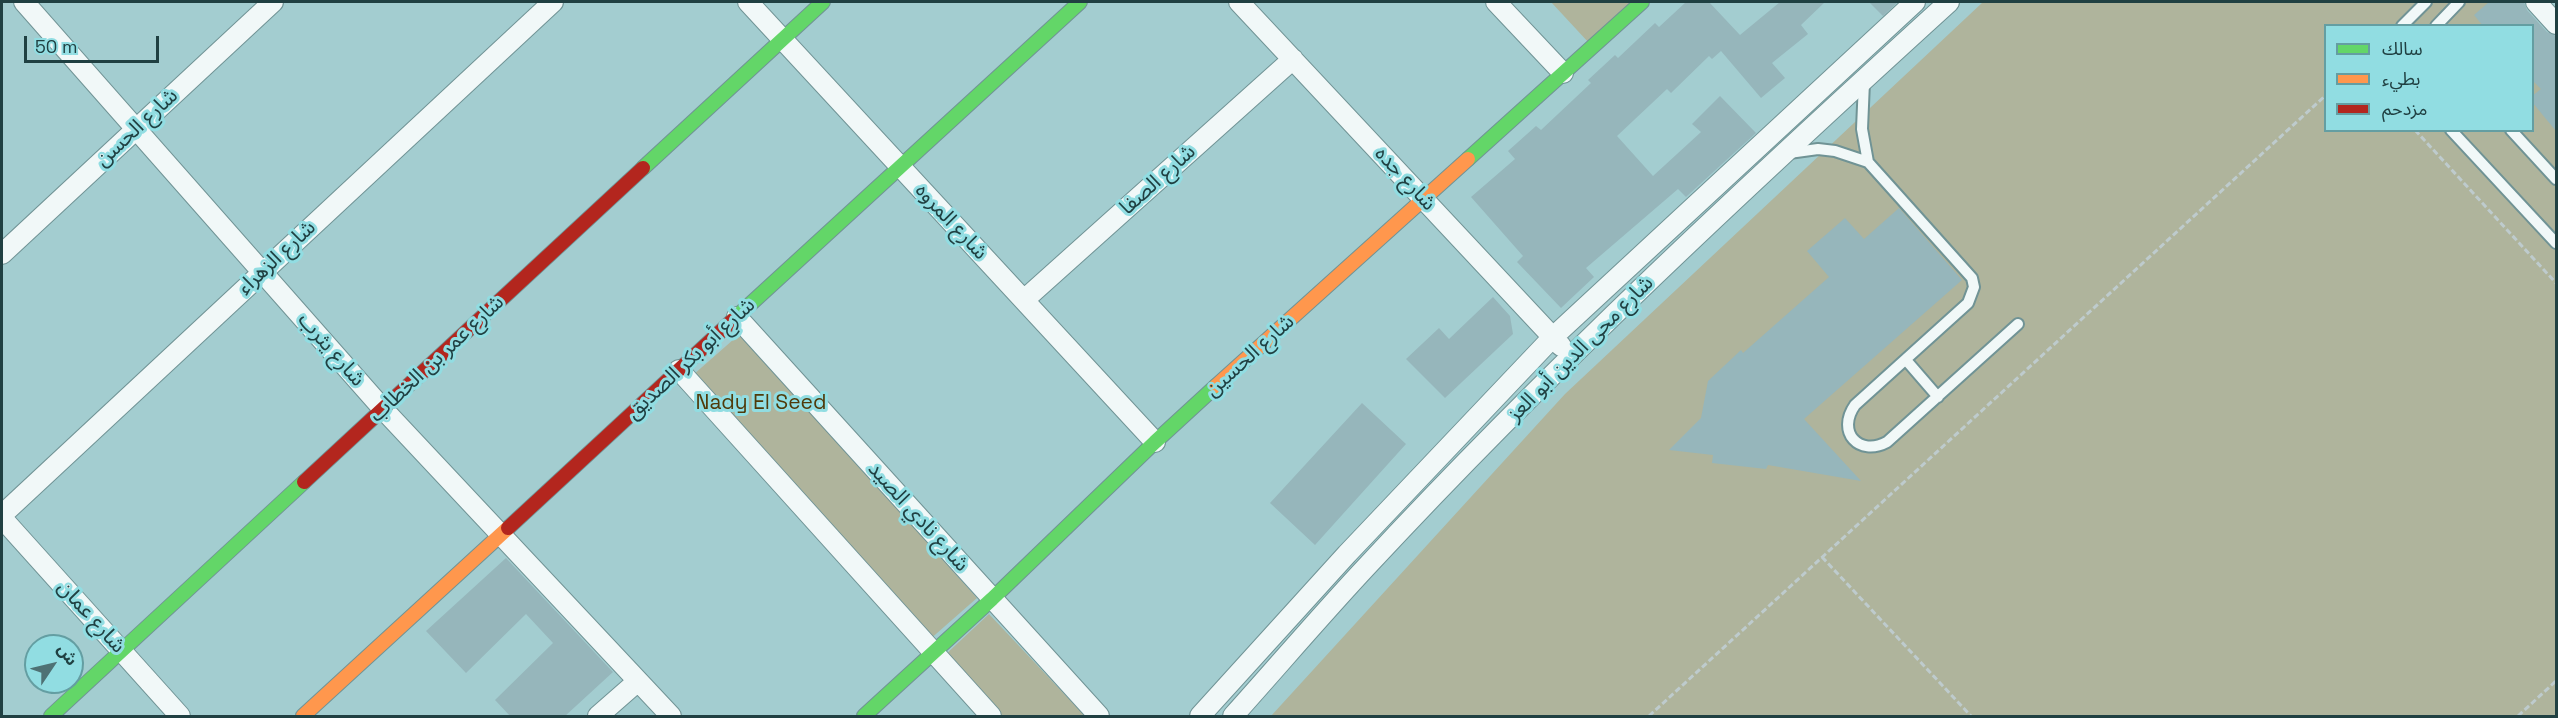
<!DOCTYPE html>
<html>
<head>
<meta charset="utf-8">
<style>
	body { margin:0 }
	#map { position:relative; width:2558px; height:718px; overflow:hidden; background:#a3cdd0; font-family:"Space Grotesk","Noto Sans Arabic",sans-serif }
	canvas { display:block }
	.frame { position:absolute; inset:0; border:3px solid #204042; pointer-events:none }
	.legend { position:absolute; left:2324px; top:24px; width:210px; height:108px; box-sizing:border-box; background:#91dde2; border:2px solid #649ea2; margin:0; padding:8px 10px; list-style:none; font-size:18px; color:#204042 }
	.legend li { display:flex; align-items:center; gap:12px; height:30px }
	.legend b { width:30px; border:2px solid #649ea2 }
	.north { position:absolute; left:24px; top:634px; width:60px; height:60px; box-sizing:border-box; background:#91dde2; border:2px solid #649ea2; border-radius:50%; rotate:55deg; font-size:16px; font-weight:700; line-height:24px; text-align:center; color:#204042 }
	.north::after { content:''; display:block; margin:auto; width:21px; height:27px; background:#4e7174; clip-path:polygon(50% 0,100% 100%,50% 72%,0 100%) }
	.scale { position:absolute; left:24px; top:36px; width:135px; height:27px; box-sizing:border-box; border:3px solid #204042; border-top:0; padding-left:8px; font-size:18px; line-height:21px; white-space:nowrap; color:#204042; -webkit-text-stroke:4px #91dde2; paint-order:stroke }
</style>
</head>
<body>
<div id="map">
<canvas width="2558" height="718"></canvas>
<div class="frame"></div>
<ul class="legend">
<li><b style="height:8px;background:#63d668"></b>سالك</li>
<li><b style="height:8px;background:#ff974d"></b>بطيء</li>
<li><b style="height:8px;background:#b3261e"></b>مزدحم</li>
</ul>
<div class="north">ش</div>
<div class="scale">50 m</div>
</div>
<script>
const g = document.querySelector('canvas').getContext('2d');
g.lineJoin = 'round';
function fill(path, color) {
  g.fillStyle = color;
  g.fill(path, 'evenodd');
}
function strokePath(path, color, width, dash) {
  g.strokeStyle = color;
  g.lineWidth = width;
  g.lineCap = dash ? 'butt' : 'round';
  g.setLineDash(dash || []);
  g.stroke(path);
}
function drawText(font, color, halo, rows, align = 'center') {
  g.font = font + ' "Space Grotesk","Noto Sans Arabic",sans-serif';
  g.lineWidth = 6;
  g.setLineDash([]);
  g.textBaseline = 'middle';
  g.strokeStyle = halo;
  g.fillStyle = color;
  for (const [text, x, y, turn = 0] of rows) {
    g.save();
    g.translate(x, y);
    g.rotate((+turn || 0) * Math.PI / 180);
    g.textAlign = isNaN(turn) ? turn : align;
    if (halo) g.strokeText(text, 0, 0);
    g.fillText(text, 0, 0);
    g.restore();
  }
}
fill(new Path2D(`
	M1551,2H1633L1589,43Z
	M1983,2H2504L2526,25L2326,26V130H2532L2533,32L2556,59V716H1271L1565,394Z
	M742,332L977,598L928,641L693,375Z
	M989,614L1085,716H1001L945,655Z`), '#afb49c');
fill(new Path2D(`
	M1686,2H1709L1740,35L1780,2H1825L1801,25L1808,34L1772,63L1785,78L1761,98L1721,51L1712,59L1709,56L1671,93L1667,89L1617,136L1653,176L1701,132L1692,124L1720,96L1756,133L1686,197L1678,189L1586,268L1594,277L1561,308L1517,262L1523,256L1471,197L1515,159L1508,151L1536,126L1541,130L1591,83L1588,80L1615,55L1618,58L1655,23L1659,27Z
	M1869,2H1898L1883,16Z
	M2489,2H2524L2527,10L2547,32L2556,36V131L2532,102V96L2541,89L2532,80V26H2483L2474,15Z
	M1899,208L1962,280L1804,419L1861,481L1768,465L1766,469L1712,463L1713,455L1669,450L1701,418L1708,381L1741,350L1743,353L1829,277L1807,251L1845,218L1864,239Z
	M1493,297L1510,316L1513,334L1445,398L1406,359L1439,328L1449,339Z
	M1362,403L1406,444L1315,545L1270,503Z
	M506,558L613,672L564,717H511L495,700L553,643L526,614L466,673L426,631Z`), '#96b6bb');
const lane = new Path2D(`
	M2402,26L2426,2
	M2436,26L2459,2
	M1864,82L1862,129L1868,162
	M2451,130L2556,243
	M2511,130L2556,179
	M1789,153L1818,149L1835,151L1868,162L1972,278L1974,287L1968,303L1855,405C1836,432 1859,457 1887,442L2018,324
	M1906,360L1938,397`);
const street = new Path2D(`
	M24,2L383,409L671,716
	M748,2L1155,442
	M1239,2L1561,346
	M1496,2L1563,73
	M2536,2L2556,24
	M2,254L273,2
	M1024,300L1293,59
	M737,317L1099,716
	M679,370L991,716
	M2,515L553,2
	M2,518L180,716
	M598,716L638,681
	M1200,716L1347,554L1552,338L1915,2
	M1233,716C1278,666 1322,614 1369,564C1552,367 1750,183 1949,2`);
const fast = new Path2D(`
	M1468,159L1642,2
	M643,168L823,2
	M733,320L1080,2
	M51,716L304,482
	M864,716L992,599L1155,442L1216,386`);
const slow = new Path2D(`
	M1216,386L1468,159
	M303,716L508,528`);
const jam = new Path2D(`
	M304,482L643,168
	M508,528L733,320`);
strokePath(lane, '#709395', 14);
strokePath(street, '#709395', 22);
strokePath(fast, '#709395', 16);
strokePath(slow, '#709395', 16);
strokePath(jam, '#709395', 16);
strokePath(new Path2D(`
	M2415,130L2556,283
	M1822,557L1971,716
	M1649,716L2326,95
	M2518,716L2556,681`), '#becbcd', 3, [6, 3]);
strokePath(lane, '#f1f8f8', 10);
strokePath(street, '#f1f8f8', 20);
strokePath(fast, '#63d668', 14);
strokePath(slow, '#ff974d', 14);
strokePath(jam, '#b3261e', 14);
drawText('21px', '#204042', '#91dde2', [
	["شارع الحسن",137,128,-43],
	["شارع جده",1405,179,47],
	["شارع الصفا",1158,180,-42],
	["شارع المروه",951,222,47],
	["شارع الزهراء",277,258,-43],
	["شارع محى الدين أبو العز",1581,349,-45],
	["شارع يثرب",331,350,49],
	["شارع الحسين",1250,356,-42],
	["شارع عمر بن الخطاب",437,359,-43],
	["شارع أبو بكر الصديق",691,359,-43],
	["شارع نادي الصيد",918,517,48],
	["شارع عمان",91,617,48]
]);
drawText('21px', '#503a0a', '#91dde2', [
	["Nady El Seed",761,403]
]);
</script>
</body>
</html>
